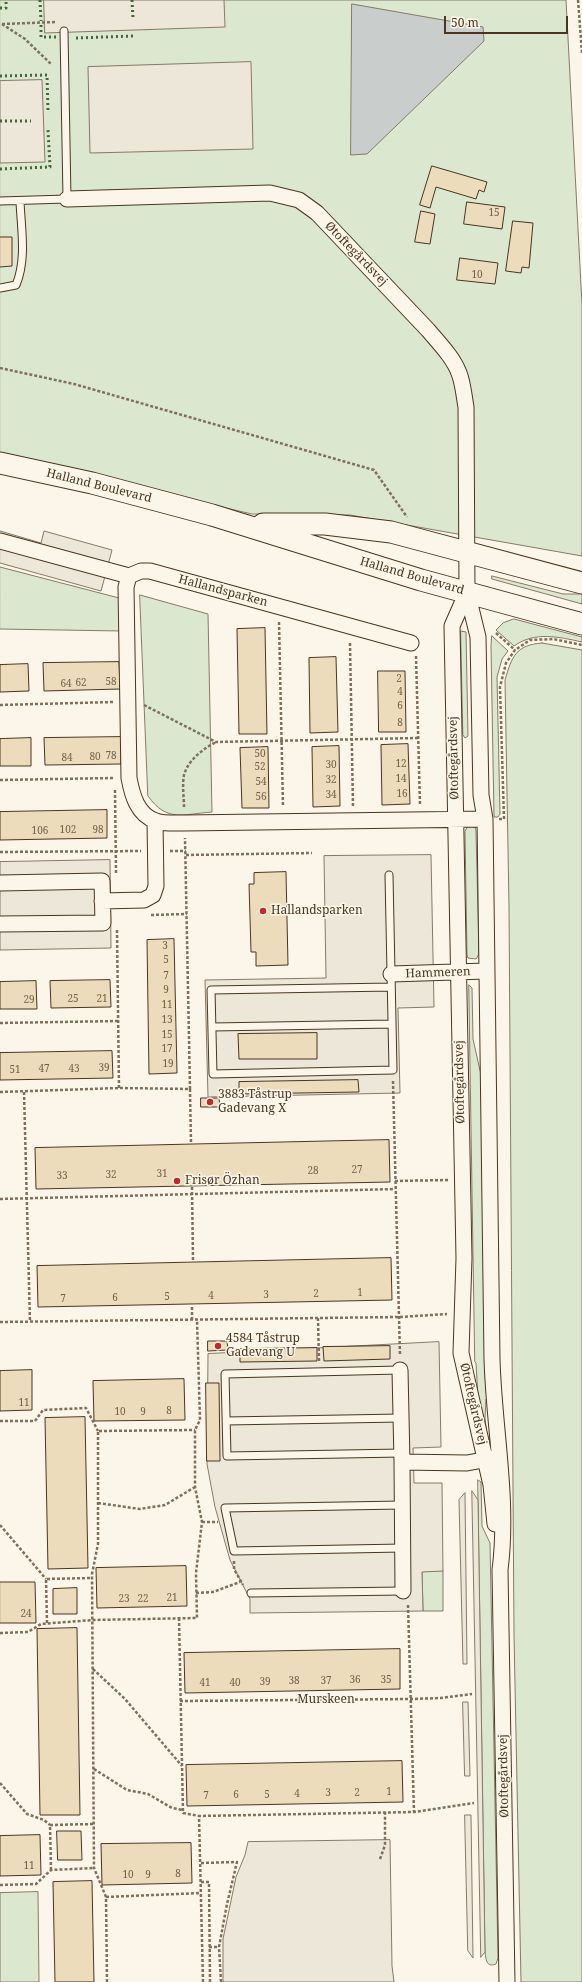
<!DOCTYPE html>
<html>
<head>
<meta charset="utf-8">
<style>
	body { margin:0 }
	#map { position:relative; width:582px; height:1982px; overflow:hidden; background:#fbf6e9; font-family:"Noto Serif",serif }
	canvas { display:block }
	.scale { position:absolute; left:444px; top:16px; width:124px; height:18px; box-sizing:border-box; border:2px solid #4a3520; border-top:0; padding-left:5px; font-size:12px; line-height:14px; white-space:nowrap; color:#4a3520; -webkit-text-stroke:3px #fbf6e9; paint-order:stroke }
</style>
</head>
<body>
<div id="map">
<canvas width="582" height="1982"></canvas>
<div class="scale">50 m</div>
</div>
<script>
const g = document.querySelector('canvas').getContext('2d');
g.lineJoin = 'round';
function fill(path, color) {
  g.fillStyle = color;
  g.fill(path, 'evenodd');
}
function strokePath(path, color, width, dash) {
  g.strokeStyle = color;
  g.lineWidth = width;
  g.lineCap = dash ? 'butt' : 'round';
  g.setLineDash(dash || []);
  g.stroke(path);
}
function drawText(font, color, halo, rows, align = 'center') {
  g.font = font + ' "Noto Serif",serif';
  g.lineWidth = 3;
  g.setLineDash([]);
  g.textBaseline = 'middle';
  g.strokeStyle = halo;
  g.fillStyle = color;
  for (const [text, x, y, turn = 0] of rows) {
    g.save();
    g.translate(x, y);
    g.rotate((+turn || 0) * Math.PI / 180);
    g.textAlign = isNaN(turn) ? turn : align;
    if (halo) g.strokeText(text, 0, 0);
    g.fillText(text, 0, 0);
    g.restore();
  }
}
const green = new Path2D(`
	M0,0H566L582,305V556L350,515L252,514L0,456Z
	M0,567L119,598L121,631L0,629Z
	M492,576L563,594H582V604L492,579Z
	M140,595L208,614L212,812C183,814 167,823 148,796Z
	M514,619L582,637V642C559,637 535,631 514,646L496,630L503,623Z
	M461,631L466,632L468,736L465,738L463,735Z
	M492,636L508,651L502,659L497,677L500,814L498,817H494L491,646Z
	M542,643L582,650V1982H521L514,1635L509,906L505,680C512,656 516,645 542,643Z
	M468,826L475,827L476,831L479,954L476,959L468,958L467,955L465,832Z
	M469,985L472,988L473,1039L481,1075L488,1398L486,1399L485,1418L487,1437L478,1398L476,1363L475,1362Z
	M478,1480L481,1482L482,1526L490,1543L498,1958L496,1964C486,1968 486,1959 485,1952Z
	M443,1571V1611H423L422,1572Z
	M38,1892L39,1982H0V1893Z`);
fill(green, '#dce7d0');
strokePath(green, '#887966', 1);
const parking = new Path2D(`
	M44,0H224L225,27L45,33Z
	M251,62L253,149L90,153L88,67Z
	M42,80L45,162L0,163V81Z
	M0,531L41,543L44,531L112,550L101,591L0,563Z
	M431,855L434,1007L398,1008L400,1093L208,1097L205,980L326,978L324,856Z
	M110,860L111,948L0,950V862Z
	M439,1342L441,1447L413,1448L414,1483H442L443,1571L422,1572L423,1611L250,1613V1599L230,1560L215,1507L207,1464L208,1354Z
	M472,1491L478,1500L485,1952L481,1957Z
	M465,1493L467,1664H463L459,1500Z
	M463,1702H468L470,1776H465Z
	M465,1815H471L473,1958L468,1951Z
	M390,1840L392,1966L394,1982H223V1939L236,1877L245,1855L248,1842Z`);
fill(parking, '#ede7d9');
strokePath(parking, '#887966', 1);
const water = new Path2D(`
	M352,4L483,27L484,41L367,154L351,155Z`);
fill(water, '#c9cecd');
strokePath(water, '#887966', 1);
const building = new Path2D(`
	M432,166L487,182L484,192L479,190L476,199L436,187L430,208L420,205Z
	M467,202L505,207L502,229L464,224Z
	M421,211L435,214L430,244L415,242Z
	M513,221L533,223L529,268L522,267L521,273L506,271Z
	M0,237H12V266L0,267Z
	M460,258L498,263L495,284L457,280Z
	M265,628L267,734H239L237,629Z
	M336,657L338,732L310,733L309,658Z
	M119,662L120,689L44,691L43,663Z
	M28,664L29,691L0,692V665Z
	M378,671H405L406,732H379Z
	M121,737V764L45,765L44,738Z
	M31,738V766H0V739Z
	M408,744L410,804L382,805L381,745Z
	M339,746L340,806L313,807L312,747Z
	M268,747L269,808H242L240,748Z
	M107,810V838L0,840V812Z
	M286,872L288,965L256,966V952H251L249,884H254V873Z
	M174,939L177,1073L149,1074L147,940Z
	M110,980L111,1007L51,1008L50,981Z
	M36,981L37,1009H0V982Z
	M317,1033V1059H239L238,1034Z
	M112,1051L113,1078L0,1080V1053Z
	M358,1080L359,1092L239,1094V1082Z
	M201,1098H219L220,1107H201Z
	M389,1140L390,1182L36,1189L35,1148Z
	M391,1258L392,1300L38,1307L37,1266Z
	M208,1341H227L228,1350L208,1351Z
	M390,1346V1359L324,1361L323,1347Z
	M317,1348V1361L240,1362V1349Z
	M32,1370V1410L0,1411V1371Z
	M184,1379L185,1420L94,1421L93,1381Z
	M206,1383H219L220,1461H207Z
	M85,1417L88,1568L48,1569L45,1418Z
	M186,1566L187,1606L97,1608L96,1568Z
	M0,1582H35L36,1623H0Z
	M77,1588V1614H53V1589Z
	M77,1628L80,1815H40L37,1629Z
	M400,1649V1689L185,1693L184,1653Z
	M402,1761L403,1802L187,1806L186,1765Z
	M57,1831H81L82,1860H58Z
	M40,1835L41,1875L0,1876V1836Z
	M191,1843L192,1883L102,1885L101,1844Z
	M92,1881L94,1982H55L53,1882Z`);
fill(building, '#ecdcbc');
strokePath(building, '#4a3520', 1);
const lane = new Path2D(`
	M0,201L67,199L64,31
	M0,288L16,285C27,259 21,228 20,201
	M389,875L393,1070L213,1074L211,990L391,987
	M212,1027L392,1024
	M400,1370L225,1374L227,1456L402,1453
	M226,1421L401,1418
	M402,1505L225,1508L234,1551L403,1548
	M251,1593L403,1591`);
const street = new Path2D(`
	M67,199L270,193L299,200L317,213L428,330C439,343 453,357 459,373C463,383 464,396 466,407L467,592L478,637L481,795L485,819C486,999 489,1179 492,1359C494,1430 509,1499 500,1570L507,1982
	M0,541L129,576L141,571H150L411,643
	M129,576L126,587L129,778C132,794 137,815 156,821C164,824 176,823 184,823L485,819
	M467,592L452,626L464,1258L461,1353L491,1485L495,1524
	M0,883L102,881L103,923L0,924
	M102,901L144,900L153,895L156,886L155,821
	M391,974L486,971
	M400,1370L402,1462
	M403,1591L402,1462L467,1463L494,1458`);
const secondary = new Path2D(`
	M0,463L92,483L212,515L421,580L582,624
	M263,524H325L391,532L582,583`);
strokePath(lane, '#4a3520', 9);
strokePath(street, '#4a3520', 17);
strokePath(secondary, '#4a3520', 23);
strokePath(new Path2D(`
	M578,0L582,53
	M2,24L25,39L52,65
	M2,24L57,22
	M0,368L74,384L374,470L407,517
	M279,622L283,807
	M496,633L515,650
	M350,643L353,806
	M416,656L420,805
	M0,705L113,702
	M144,705L216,742L419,738
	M0,780L113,778
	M115,790L116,873
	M184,807C184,798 182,785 184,775C188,760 203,749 216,742
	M499,819H504L500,687L506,663L515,650L530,640L553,639L582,645
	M170,851H186
	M0,852L141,851
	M186,855L312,853
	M151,915L187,914
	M117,930L119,1088
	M0,1023L118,1021
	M393,1081L400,1356
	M190,1089L191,1143
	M0,1092L119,1088L190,1089L185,838
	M24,1092L30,1322
	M395,1181L448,1180
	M192,1187L193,1261
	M0,1199L395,1189
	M318,1318L319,1361
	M192,1320V1305
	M0,1322L399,1317L447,1314
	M0,1421H35L43,1410L86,1408L98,1431
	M98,1503L140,1509L165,1505L195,1487
	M202,1522H218
	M0,1525L46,1579
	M234,1561V1569L243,1585
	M196,1593L213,1592L240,1582
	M408,1605L414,1812
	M179,1618L183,1813L199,1816
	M47,1623L46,1579L92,1578
	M0,1633L28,1632L41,1624L93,1620L197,1618L196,1573L202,1522L195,1487V1430L200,1420L197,1320
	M93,1669L125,1699L182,1766
	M180,1701L412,1699L441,1698L472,1694
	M94,1769L127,1790L148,1794L172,1808L183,1810
	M0,1783L27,1814L44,1820L50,1825
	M380,1859L385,1845V1812
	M201,1863L237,1862L227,1904L219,1947L221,1982
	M51,1870L50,1825L94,1824
	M201,1882H209L210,1982
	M0,1885L36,1884L51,1870L94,1868
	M106,1897L201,1893
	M209,1947H219
	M107,1982L106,1897L94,1868L92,1574L98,1544V1431L195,1430
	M203,1982L199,1816L414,1812L474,1803`), '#7f6f5c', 2.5, [3, 2]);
strokePath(lane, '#fbf6e9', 7);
strokePath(street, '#fbf6e9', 15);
strokePath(secondary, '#fbf6e9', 21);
strokePath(new Path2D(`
	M40,0L41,21
	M132,0L133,19
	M0,8H6V0
	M41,25V37H57
	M76,38L133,36
	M0,76L47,75L48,111
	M0,121H31
	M0,169L50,167L48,130`), '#436837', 3, [2, 3]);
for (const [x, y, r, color] of [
	[263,911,4,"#c62828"],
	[210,1102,4,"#c62828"],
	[177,1181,4,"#c62828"],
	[218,1346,4,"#c62828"]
]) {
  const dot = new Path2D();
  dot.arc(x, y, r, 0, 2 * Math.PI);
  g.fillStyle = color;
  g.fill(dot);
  strokePath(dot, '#fbf6e9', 1.5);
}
drawText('10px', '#725f47', null, [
	["15",494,213],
	["10",477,275],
	["2",399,679],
	["58",111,682],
	["62",81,683],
	["64",66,684],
	["4",400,692],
	["6",400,706],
	["8",400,723],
	["50",260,754],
	["78",111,756],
	["80",95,757],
	["84",67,758],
	["12",401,764],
	["30",331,765],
	["52",260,767],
	["14",401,779],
	["32",331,780],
	["54",261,782],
	["16",402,794],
	["34",331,795],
	["56",261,797],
	["102",68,830],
	["98",98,830],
	["106",40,831],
	["3",165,946],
	["5",166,960],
	["7",166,976],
	["9",166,990],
	["25",73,999],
	["21",102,999],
	["29",29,1000],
	["11",167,1005],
	["13",167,1020],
	["15",167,1035],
	["17",167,1049],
	["19",168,1064],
	["39",104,1068],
	["47",44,1069],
	["43",74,1069],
	["51",15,1070],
	["27",357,1170],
	["28",313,1171],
	["31",162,1174],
	["32",111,1175],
	["33",62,1176],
	["1",360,1293],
	["2",316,1294],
	["3",266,1295],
	["4",211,1296],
	["5",167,1297],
	["6",115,1298],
	["7",63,1299],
	["11",24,1403],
	["8",169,1411],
	["10",120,1412],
	["9",143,1412],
	["21",172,1598],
	["23",124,1599],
	["22",143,1599],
	["24",26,1614],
	["36",355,1680],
	["35",386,1680],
	["38",294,1681],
	["37",326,1681],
	["39",265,1682],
	["41",205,1683],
	["40",235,1683],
	["1",389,1792],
	["3",328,1793],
	["2",357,1793],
	["4",297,1794],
	["6",236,1795],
	["5",267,1795],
	["7",206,1796],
	["11",29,1866],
	["8",178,1874],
	["10",128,1875],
	["9",148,1875]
]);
drawText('12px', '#4a3520', '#fbf6e9', [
	["Øtoftegårdsvej",356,254,46],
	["Halland Boulevard",99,486,14],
	["Halland Boulevard",412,576,16],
	["Hallandsparken",223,591,15],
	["Øtoftegårdsvej",454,758,-91],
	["Hammeren",438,973,-2],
	["Øtoftegårdsvej",460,1082,-91],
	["Øtoftegårdsvej",473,1404,77],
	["Murskeen",326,1700],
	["Øtoftegårdsvej",504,1776,-91]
]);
drawText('12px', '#4a3520', '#fbf6e9', [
	["Hallandsparken",271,911],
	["3883 Tåstrup",218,1095],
	["Gadevang X",218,1109],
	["Frisør Özhan",185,1181],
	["4584 Tåstrup",226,1339],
	["Gadevang U",226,1353]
], 'left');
</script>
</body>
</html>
